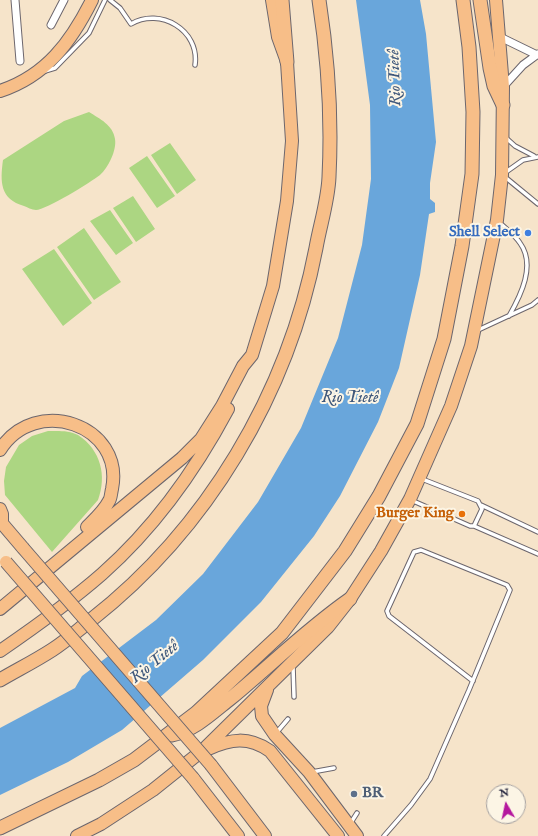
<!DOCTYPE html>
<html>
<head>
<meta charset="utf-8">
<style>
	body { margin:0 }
	#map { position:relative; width:538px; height:836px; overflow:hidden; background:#f6e4ca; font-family:"IM FELL English",serif }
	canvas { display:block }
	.north { position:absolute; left:486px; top:784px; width:40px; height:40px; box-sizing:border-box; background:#fcf5e5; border:1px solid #a5a1a1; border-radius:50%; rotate:351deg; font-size:11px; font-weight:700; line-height:16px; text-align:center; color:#22223b }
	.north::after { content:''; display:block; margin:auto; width:14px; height:18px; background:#b5179e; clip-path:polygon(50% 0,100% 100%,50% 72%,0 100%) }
</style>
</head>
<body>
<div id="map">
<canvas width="538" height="836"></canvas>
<div class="north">N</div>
</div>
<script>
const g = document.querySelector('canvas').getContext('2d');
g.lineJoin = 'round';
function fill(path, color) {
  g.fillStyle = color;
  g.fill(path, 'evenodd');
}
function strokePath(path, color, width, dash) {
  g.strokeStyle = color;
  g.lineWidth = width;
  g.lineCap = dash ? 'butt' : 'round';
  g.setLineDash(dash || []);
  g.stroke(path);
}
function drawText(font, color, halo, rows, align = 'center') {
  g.font = font + ' "IM FELL English",serif';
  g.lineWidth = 4;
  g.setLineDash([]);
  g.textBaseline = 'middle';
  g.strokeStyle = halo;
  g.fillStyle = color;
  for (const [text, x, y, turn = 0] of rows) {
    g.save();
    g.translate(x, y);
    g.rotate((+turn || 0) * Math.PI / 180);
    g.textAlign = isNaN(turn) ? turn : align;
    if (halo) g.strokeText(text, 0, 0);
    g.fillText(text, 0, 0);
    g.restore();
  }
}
fill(new Path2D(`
	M89,112C100,119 113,125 115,139C117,150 108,168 100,175C91,182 46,210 36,210C32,210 27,207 24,206C0,199 0,182 3,160L64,121Z
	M170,143L196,180L177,194L151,155Z
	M147,156L175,196L157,208L129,168Z
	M133,196L155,229L136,242L113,208Z
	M110,210L133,243L116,255L90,221Z
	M84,228L121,282L94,300L57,247Z
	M54,249L92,303L63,326L22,269Z
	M48,431C57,431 69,430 78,435C101,450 107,476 98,500L52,552L5,495L4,481L6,467L19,445L32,436Z`), '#acd682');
fill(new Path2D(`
	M356,0H420L426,34L436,142L430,183V199L435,203V212L429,214L420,275L399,368L378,422L340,496L314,536L261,602L203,660L122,730L68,762L0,795V728L75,688L82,676L156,620L203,574L258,502L301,428L338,338L362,245L371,179L370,105Z`), '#69a6db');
const service = new Path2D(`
	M110,0L120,8L131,24C160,7 200,30 195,65
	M45,71L55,68L89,33L105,0
	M505,137L515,146L534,156
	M506,172L523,160L538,157
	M505,177L538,204
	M500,223C506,229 515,235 520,243C536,265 521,295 509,316
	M476,331L532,305L538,300
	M411,500L470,526H474L482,509L478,501L422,479
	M481,505L538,532
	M474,526L538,554
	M293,666L294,697
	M277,732L288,719
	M312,772L334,768
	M350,824L357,813
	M384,836L411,805L430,779L469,690L510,590L507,585L421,550L414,552L387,611L389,616L473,681`);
const minor = new Path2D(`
	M15,0L20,61
	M51,25L64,0
	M500,37L537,55
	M503,87L523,65L538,54`);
const primary = new Path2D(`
	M0,91C46,76 71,42 92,0`);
const trunk = new Path2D(`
	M0,450C35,394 125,425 112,489C111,493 111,498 109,501C104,511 95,519 87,527
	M0,509L2,514V523
	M0,521L23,548
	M0,609L182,458L201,439L222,406L243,366L252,355L273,286L287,201L292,141L287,62L278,37L272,0
	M0,651C35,627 70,602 102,574C154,528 195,471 228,409
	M267,690L261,706L262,716L275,735L309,772L357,836
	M208,749C231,739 248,736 270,751L338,836
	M211,765L265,836
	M193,778L238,836
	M77,836L101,824L153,790L203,750L328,627L350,599L381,551L410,499L451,406L471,346L497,220L502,175L503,87L496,0`);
const motorway = new Path2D(`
	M282,0L287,62
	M480,0L490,68L494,86L503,105
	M0,680C17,670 35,661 52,650C66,641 78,630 91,620C207,529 288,394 316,248C320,225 328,201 329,177C332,118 328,58 319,0
	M172,735C195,730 212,713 231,698C271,665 308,628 350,599
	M0,828L99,780L134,760L196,713L282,633L345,551L379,496L417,424L444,339L462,246L472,174L473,112L469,47L463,0`);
strokePath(service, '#6c666d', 5.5);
strokePath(minor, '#6c666d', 9);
strokePath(primary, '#6c666d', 14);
strokePath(trunk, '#6c666d', 14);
strokePath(motorway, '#6c666d', 15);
strokePath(service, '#fff', 3.5);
strokePath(minor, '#fff', 7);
strokePath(primary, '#f7be88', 12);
strokePath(trunk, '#f7be88', 12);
strokePath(motorway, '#f7be88', 13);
const trunkBridge = new Path2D(`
	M23,548L211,765
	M6,562L193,778`);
strokePath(trunkBridge, '#6c666d', 14, []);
strokePath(trunkBridge, '#f7be88', 12);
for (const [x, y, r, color] of [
	[528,233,4,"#3f7fe0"],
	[462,514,4,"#e8710a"],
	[354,794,4,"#5c6f8a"]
]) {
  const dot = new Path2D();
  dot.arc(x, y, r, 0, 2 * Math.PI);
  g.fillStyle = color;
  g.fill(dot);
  strokePath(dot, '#fcf5e5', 1.5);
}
drawText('bold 15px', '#366cbe', '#fcf5e5', [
	["Shell Select",520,233]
], 'right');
drawText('bold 15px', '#c56008', '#fcf5e5', [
	["Burger King",454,514]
], 'right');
drawText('bold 15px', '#4e5e75', '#fcf5e5', [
	["BR",362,794]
], 'left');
drawText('italic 16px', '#3e577b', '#fcf5e5', [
	["Rio Tietê",396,78,-92],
	["Rio Tietê",350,399],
	["Rio Tietê",155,663,-39]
]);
</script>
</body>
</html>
